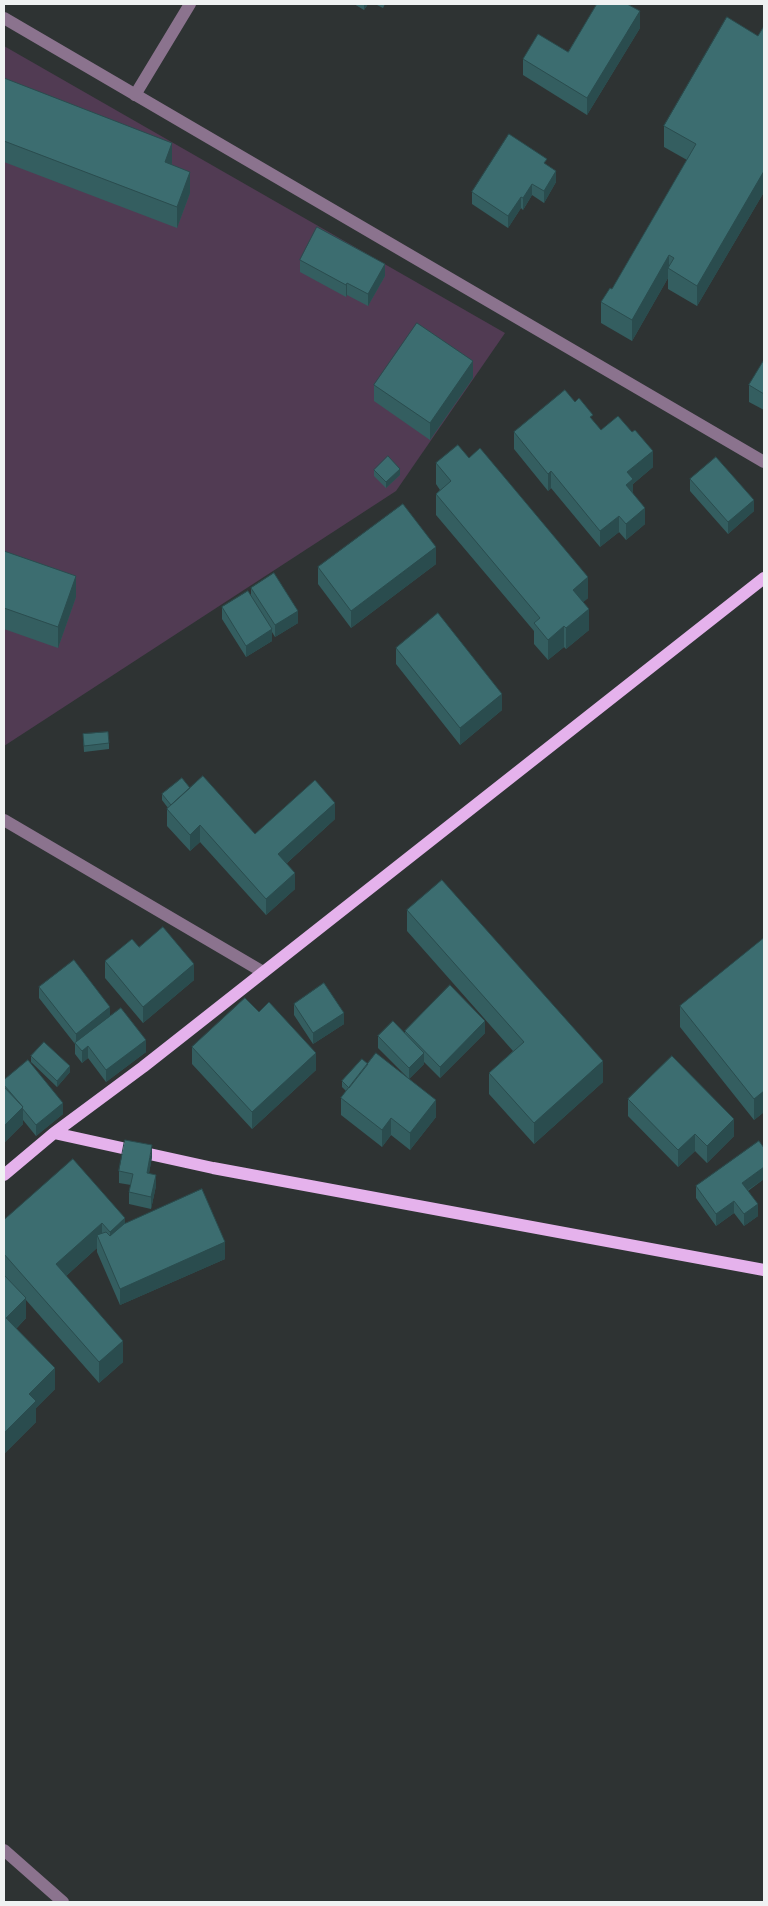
<!DOCTYPE html>
<html>
<head>
<meta charset="utf-8">
<style>
	body { margin:0 }
	#map { position:relative; width:768px; height:1906px; overflow:hidden; background:#2e3333; font-family:"Source Sans 3",sans-serif }
	canvas { display:block }
	.frame { position:absolute; inset:0; border:5px solid #eff2f2; pointer-events:none }
</style>
</head>
<body>
<div id="map">
<canvas width="768" height="1906"></canvas>
<div class="frame"></div>
</div>
<script>
const g = document.querySelector('canvas').getContext('2d');
g.lineJoin = 'round';
function fill(path, color) {
  g.fillStyle = color;
  g.fill(path, 'evenodd');
}
function strokePath(path, color, width, dash) {
  g.strokeStyle = color;
  g.lineWidth = width;
  g.lineCap = dash ? 'butt' : 'round';
  g.setLineDash(dash || []);
  g.stroke(path);
}
fill(new Path2D(`
	M4,46L505,333L396,491L4,746Z`), '#513b53');
strokePath(new Path2D(`
	M4,18L764,462
	M135,95L190,4
	M4,820L263,972
	M4,1850L63,1902`), '#8b738e', 12);
strokePath(new Path2D(`
	M54,1133L213,1168L764,1270
	M4,1175L54,1133L143,1067L764,578`), '#e5b2ec', 12);
fill(new Path2D(`
	M354,4H368L364,10Z
	M375,4H385L383,8Z
	M764,26V192L697,306L668,289V278L632,341L601,323V302L612,289L687,160L664,147V126L758,36Z
	M640,28L587,115L523,75V59L568,52Z
	M4,78L172,163V165L190,193L177,228L4,162Z
	M547,165L556,182L544,203L532,195L523,210L521,208L508,228L472,204V192Z
	M300,260L385,276L368,306L347,295L346,297L300,272Z
	M764,360V410L749,402V385Z
	M473,378L430,440L374,401V385Z
	M575,402L601,430L653,467L633,484V494L645,524L626,540L619,532L600,547L551,488L548,491L514,449V432Z
	M436,463L588,598L583,602L589,630L566,649L564,647L548,660L534,644V631L436,515V494L440,490L436,484Z
	M374,470L400,475L386,488L374,476Z
	M690,479L754,511L728,534L690,491Z
	M4,551L76,597L58,648L4,629Z
	M436,564L351,628L318,584V567Z
	M251,588L298,623L275,637L272,632V641L246,657L222,619V607L251,596Z
	M396,648L502,710L460,745L396,664Z
	M83,734L109,743V749L84,752Z
	M190,788L255,834L335,819L287,863L295,889L266,915L200,842L190,851L167,826V809L168,808L162,800V794Z
	M407,910L603,1082L534,1144L489,1094V1073L513,1051L407,931Z
	M764,938V1112L754,1120L680,1027V1006Z
	M105,961L194,980L143,1023L105,978Z
	M39,987L110,1016L146,1052L106,1082L88,1058L82,1063L75,1054V1044L39,998Z
	M294,1004L344,1024L313,1044L294,1015Z
	M259,1012L316,1070L252,1129L192,1064V1047Z
	M405,1031L485,1033L440,1078L424,1062V1064L409,1079L436,1117L410,1150L391,1135L382,1147L341,1115V1098L346,1091L342,1087V1081L368,1064L408,1078L378,1048V1036L405,1033Z
	M31,1056L70,1072L57,1087L31,1062Z
	M4,1080L63,1114L36,1136L23,1120V1124L4,1143Z
	M628,1099L734,1136L707,1163L695,1151L678,1167L628,1116Z
	M764,1148V1179L748,1191L758,1216L744,1226L734,1213L716,1226L696,1198V1186Z
	M152,1157L149,1173L156,1186L151,1209L129,1204V1192L131,1185L119,1183V1171Z
	M4,1220L125,1223L225,1259L120,1305L97,1252V1248L66,1276L123,1362L99,1383L26,1300V1318L16,1329L55,1389L36,1408V1422L4,1454Z`), '#345e60');
fill(new Path2D(`
	M364,4H368L364,10Z
	M640,11V28L587,115V98Z
	M172,143V163L165,183V162Z
	M556,171V182L544,203V191Z
	M764,171V192L697,306V286Z
	M190,172V193L177,228V207Z
	M532,184V195L523,210V198Z
	M521,197V208L508,228V216Z
	M669,255V269L668,268V278L632,341V320Z
	M385,264V276L368,306V294Z
	M347,283V295L346,297V285Z
	M473,361V378L430,440V423Z
	M653,451V467L633,484V496L626,485L627,472Z
	M400,469V475L386,488V482Z
	M551,471V488L548,491V474Z
	M754,500V511L728,534V522Z
	M645,508V524L626,540V524Z
	M619,516V532L600,547V531Z
	M436,547V564L351,628V611Z
	M76,576V597L58,648V627Z
	M588,577V598L573,611V590Z
	M589,609V630L566,649V628Z
	M298,611V623L275,637V625Z
	M564,626V647L548,660V640Z
	M272,629V641L246,657V646Z
	M502,694V710L460,745V728Z
	M335,803V819L278,871V854Z
	M200,825V842L190,851V835Z
	M295,873V889L266,915V899Z
	M194,964V980L143,1023V1007Z
	M110,1007V1019L76,1044V1034Z
	M344,1013V1024L313,1044V1033Z
	M485,1021V1033L440,1078V1067Z
	M146,1040V1052L106,1082V1070Z
	M88,1046V1058L82,1063V1051Z
	M316,1053V1070L252,1129V1112Z
	M424,1053V1064L409,1079V1068Z
	M603,1061V1082L534,1144V1123Z
	M70,1066V1072L57,1087V1081Z
	M764,1091V1112L754,1120V1099Z
	M436,1100V1117L410,1150V1133Z
	M63,1103V1114L36,1136V1125Z
	M23,1107V1124L4,1143V1126Z
	M391,1118V1135L382,1147V1130Z
	M734,1119V1136L707,1163V1146Z
	M695,1134V1151L678,1167V1150Z
	M152,1145V1157L147,1184V1173Z
	M764,1167V1179L742,1194V1183Z
	M156,1175V1186L151,1209V1197Z
	M734,1201V1213L716,1226V1214Z
	M758,1204V1216L744,1226V1214Z
	M125,1218V1239L110,1253V1232Z
	M102,1223V1244L97,1235V1248L56,1285V1264Z
	M225,1242V1259L120,1305V1289Z
	M26,1298V1318L6,1339V1318Z
	M123,1341V1362L99,1383V1362Z
	M55,1368V1389L36,1408V1422L4,1454V1433L29,1394Z`), '#2a4c4e');
const building = new Path2D(`
	M597,4H627L640,11L587,98L523,59L538,34L568,52Z
	M727,17L758,36L764,26V171L697,286L668,268L674,258L669,255L632,320L601,302L610,288L612,289L696,144L664,126Z
	M4,78L172,143L165,162L190,172L177,207L4,141Z
	M509,134L547,159L544,163L556,171L544,191L532,184L523,198L521,197L508,216L472,192Z
	M317,227L385,264L368,294L347,283L346,285L300,260Z
	M417,323L473,361L430,423L374,385Z
	M764,360V394L749,385Z
	M565,390L575,402L579,398L593,415L590,417L601,430L618,416L632,432L635,430L653,451L627,472L633,479L626,485L645,508L626,524L619,516L600,531L551,471L548,474L514,432Z
	M458,445L469,458L480,448L588,577L573,590L589,609L566,628L564,626L548,640L534,623L540,618L436,494L451,481L436,463Z
	M388,456L400,469L386,482L374,470Z
	M716,457L754,500L728,522L690,479Z
	M403,504L436,547L351,611L318,567Z
	M4,551L76,576L58,627L4,608Z
	M274,573L298,611L275,625L251,588Z
	M248,591L272,629L246,646L222,607Z
	M438,613L502,694L460,728L396,648Z
	M108,732L109,743L84,746L83,734Z
	M203,776L255,834L315,780L335,803L278,854L295,873L266,899L200,825L190,835L167,809Z
	M182,778L190,788L171,805L162,794Z
	M442,880L603,1061L534,1123L489,1073L524,1042L407,910Z
	M163,927L194,964L143,1007L105,961L132,939L139,947Z
	M764,938V1091L754,1099L680,1006Z
	M74,960L110,1007L76,1034L39,987Z
	M324,983L344,1013L313,1033L294,1004Z
	M450,985L485,1021L440,1067L405,1031Z
	M245,998L259,1012L269,1002L316,1053L252,1112L192,1047Z
	M121,1008L146,1040L106,1070L88,1046L82,1051L75,1043Z
	M393,1021L424,1053L409,1068L378,1036Z
	M44,1042L70,1066L57,1081L31,1056Z
	M376,1053L436,1100L410,1133L391,1118L382,1130L341,1098Z
	M672,1056L734,1119L707,1146L695,1134L678,1150L628,1099Z
	M362,1059L368,1064L349,1088L342,1081Z
	M28,1060L63,1103L36,1125L22,1108L23,1107L4,1085V1080Z
	M4,1087L23,1107L4,1126Z
	M125,1140L152,1145L147,1173L156,1175L151,1197L129,1192L133,1174L119,1171Z
	M759,1141L764,1148V1167L742,1183L758,1204L744,1214L734,1201L716,1214L696,1186Z
	M73,1159L125,1218L110,1232L102,1223L56,1264L123,1341L99,1362L4,1254V1220Z
	M202,1189L225,1242L120,1289L97,1235L106,1232L110,1236L124,1224Z
	M4,1275L26,1298L6,1318L55,1368L29,1394L36,1401L4,1433Z`);
fill(building, '#3c6d70');
strokePath(building, '#2a4c4e', 1);
</script>
</body>
</html>
